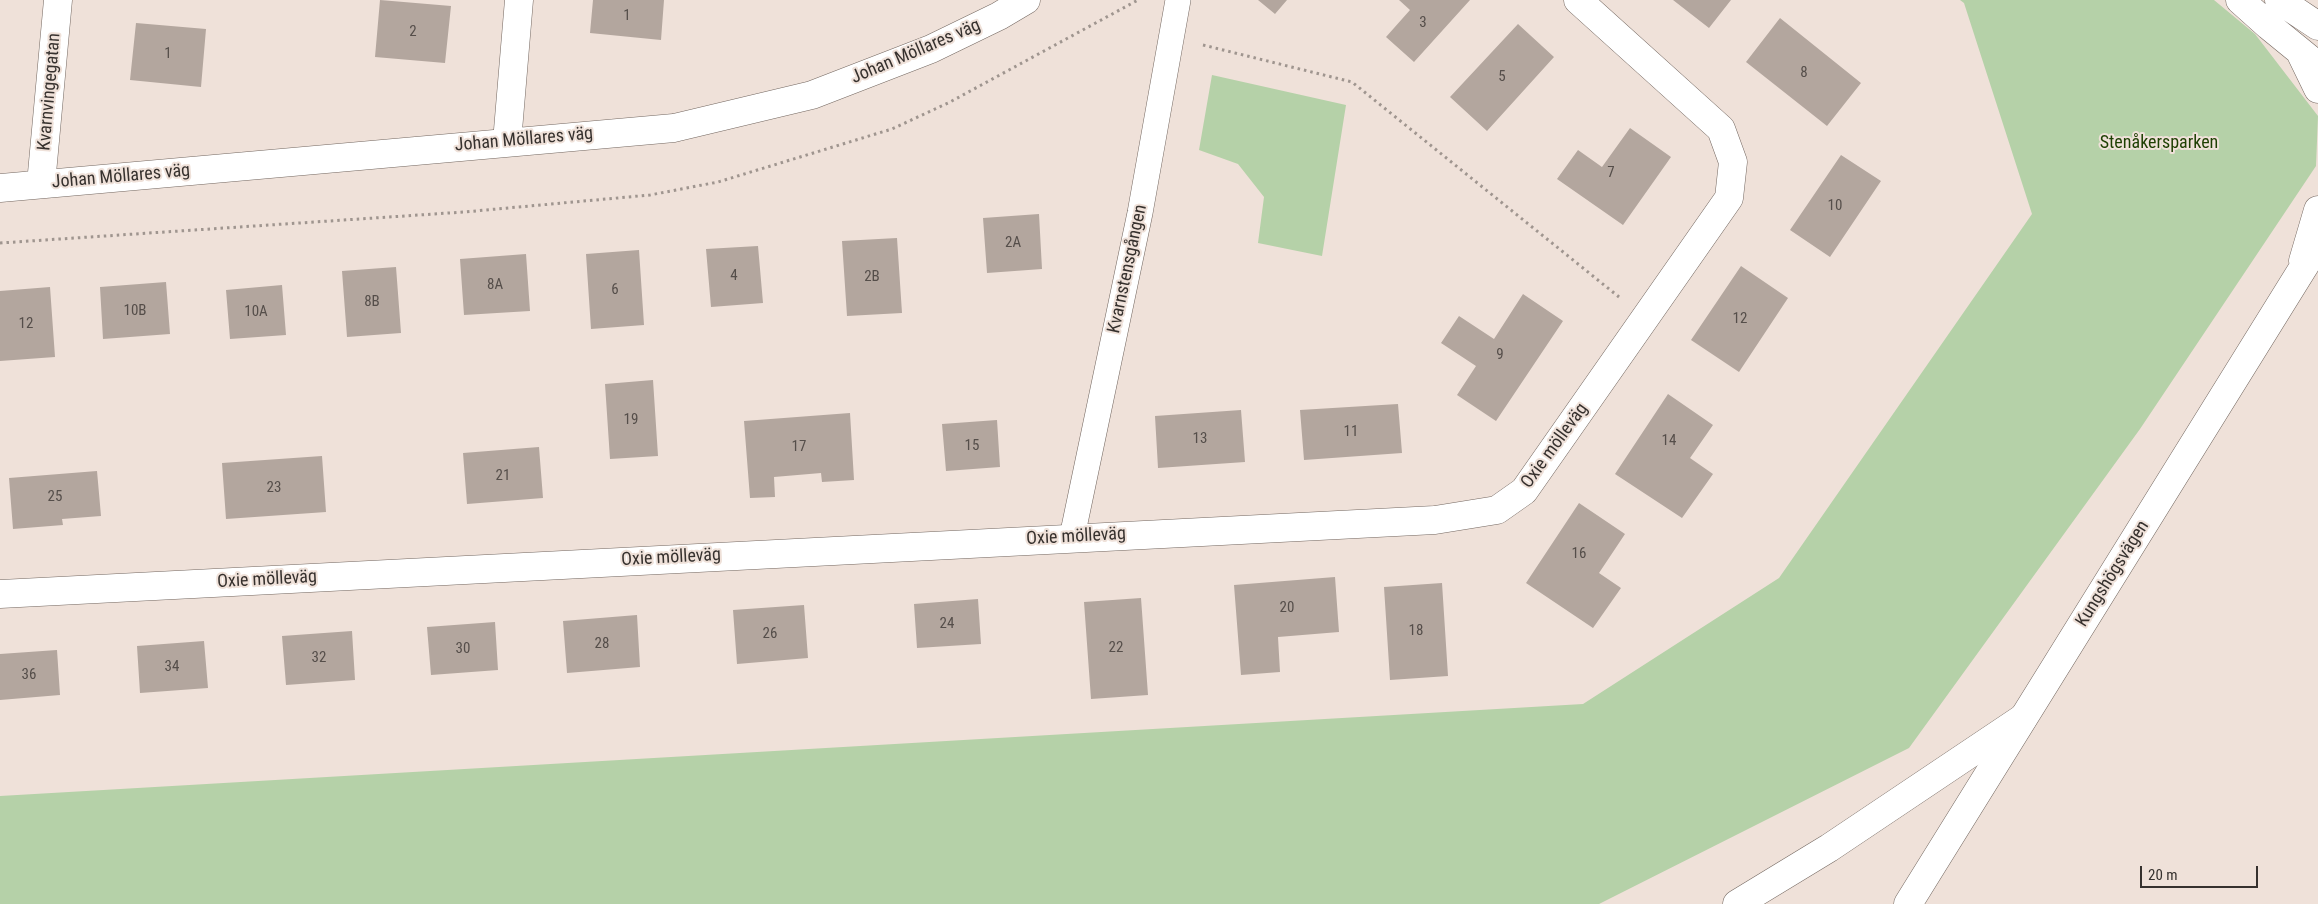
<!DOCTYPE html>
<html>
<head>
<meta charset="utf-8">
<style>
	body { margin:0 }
	#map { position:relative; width:2318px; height:904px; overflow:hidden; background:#efe1d9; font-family:"Roboto Condensed",sans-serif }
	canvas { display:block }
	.scale { position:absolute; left:2140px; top:866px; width:118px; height:22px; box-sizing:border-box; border:2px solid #36312e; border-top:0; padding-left:6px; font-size:15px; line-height:18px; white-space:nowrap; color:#36312e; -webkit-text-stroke:4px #efe1d9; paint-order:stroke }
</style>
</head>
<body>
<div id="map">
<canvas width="2318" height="904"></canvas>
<div class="scale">20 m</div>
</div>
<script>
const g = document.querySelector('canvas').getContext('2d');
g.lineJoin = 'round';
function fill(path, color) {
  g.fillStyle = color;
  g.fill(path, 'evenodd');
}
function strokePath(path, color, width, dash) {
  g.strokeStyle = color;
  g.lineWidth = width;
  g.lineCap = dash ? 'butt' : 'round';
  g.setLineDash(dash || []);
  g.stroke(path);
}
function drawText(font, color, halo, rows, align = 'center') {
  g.font = font + ' "Roboto Condensed",sans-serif';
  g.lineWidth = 4;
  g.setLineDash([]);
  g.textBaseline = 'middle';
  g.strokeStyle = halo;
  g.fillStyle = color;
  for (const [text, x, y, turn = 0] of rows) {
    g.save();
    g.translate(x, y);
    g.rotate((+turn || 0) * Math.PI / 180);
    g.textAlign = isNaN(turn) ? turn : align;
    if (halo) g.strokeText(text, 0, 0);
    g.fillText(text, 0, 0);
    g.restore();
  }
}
fill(new Path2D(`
	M1960,0H2214L2255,34L2318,116L2316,166L2140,429L1909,748L1599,904H0V796L1583,704L1779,578L2032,214L1964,3Z
	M1212,75L1346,105L1322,256L1258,243L1264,197L1238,164L1199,150Z`), '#b5d1a8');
fill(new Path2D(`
	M380,0L451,6L445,63L375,57Z
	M593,0H664L661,40L590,33Z
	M1258,0H1287L1275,14Z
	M1399,0H1470L1414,62L1386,37L1410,10Z
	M1673,0H1731L1709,28Z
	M1780,18L1861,83L1827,126L1746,62Z
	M136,23L206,29L201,87L130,80Z
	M1518,24L1554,57L1487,131L1450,97Z
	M1630,128L1671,157L1623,225L1557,179L1578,150L1602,167Z
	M1841,155L1881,181L1830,257L1790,230Z
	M1039,214L1042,269L987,273L983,218Z
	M897,238L902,313L847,316L842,241Z
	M758,246L763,303L711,307L706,249Z
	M639,250L644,325L591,329L586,254Z
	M526,254L530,311L464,315L460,259Z
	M1741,266L1788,298L1739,372L1691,340Z
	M396,267L401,333L347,337L342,271Z
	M166,282L170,334L103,339L100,287Z
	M282,285L286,335L230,339L226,290Z
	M50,287L55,357L0,361V291Z
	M1523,294L1563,321L1496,421L1457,395L1476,366L1441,343L1459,316L1494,339Z
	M653,380L658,456L610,459L605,384Z
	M1668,394L1713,425L1690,458L1713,474L1682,518L1615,474Z
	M1398,404L1402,453L1304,460L1300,410Z
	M1241,410L1245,462L1158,468L1155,416Z
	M850,413L854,480L822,482L821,473L774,477L775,497L750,498L744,421Z
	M997,420L1000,467L946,471L942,424Z
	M539,447L543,498L467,504L463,453Z
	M322,456L326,512L226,519L222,463Z
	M97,471L101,516L62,519L63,525L13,529L9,478Z
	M1579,503L1625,534L1599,573L1621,588L1593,628L1526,583Z
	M1335,577L1339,632L1278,637L1280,672L1241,675L1234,585Z
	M1442,583L1448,676L1390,680L1384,587Z
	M1141,598L1148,695L1091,699L1084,602Z
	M978,599L981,644L917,648L914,604Z
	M804,605L808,658L737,664L733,610Z
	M637,615L640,667L567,673L563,621Z
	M495,622L498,670L431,675L427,627Z
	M352,631L355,680L286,685L282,636Z
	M204,641L208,688L140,693L137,646Z
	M57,650L60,695L0,700V654Z`), '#b3a69e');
const pedestrian = new Path2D(`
	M1072,537L1140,213L1178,0`);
const minor = new Path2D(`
	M507,142L519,0
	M41,184L58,0
	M0,188L674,128L812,95L931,49L999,16L1026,0
	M0,594L1435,520L1497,510L1524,491L1729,198L1733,162L1721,129L1578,0`);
const tertiary = new Path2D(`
	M2240,0L2269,26L2318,66
	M2279,0L2318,26
	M2300,52L2318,89
	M2303,261L2318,210
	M1908,904L2318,244`);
const motorway = new Path2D(`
	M1737,904L1829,848L2023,718`);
strokePath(pedestrian, '#736760', 26);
strokePath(minor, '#736760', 29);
strokePath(tertiary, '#736760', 29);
strokePath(motorway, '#736760', 29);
strokePath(new Path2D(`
	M1203,45L1352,82L1619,297
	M0,243L464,212L650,195L718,182L892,129L950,102L1138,0`), '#9f958f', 3, [2.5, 4]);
strokePath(pedestrian, '#fff', 25);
strokePath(minor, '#fff', 28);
strokePath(tertiary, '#fff', 28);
strokePath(motorway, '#fff', 28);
drawText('15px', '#554e4a', null, [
	["1",627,16],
	["3",1423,23],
	["2",413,32],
	["1",168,54],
	["8",1804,73],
	["5",1502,77],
	["7",1611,173],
	["10",1835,206],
	["2A",1013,243],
	["4",734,276],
	["2B",872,277],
	["8A",495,285],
	["6",615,290],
	["8B",372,302],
	["10B",135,311],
	["10A",256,312],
	["12",1740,319],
	["12",26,324],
	["9",1500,355],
	["19",631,420],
	["11",1351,432],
	["13",1200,439],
	["14",1669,441],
	["15",972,446],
	["17",799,447],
	["21",503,476],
	["23",274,488],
	["25",55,497],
	["16",1579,554],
	["20",1287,608],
	["24",947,624],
	["18",1416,631],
	["26",770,634],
	["28",602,644],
	["22",1116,648],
	["30",463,649],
	["32",319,658],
	["34",172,667],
	["36",29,675]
]);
drawText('18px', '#36312e', '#efe1d9', [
	["Johan Möllares väg",916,52,-23],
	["Kvarnvingegatan",50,92,-85],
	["Johan Möllares väg",524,140,-5],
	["Johan Möllares väg",121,177,-5],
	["Kvarnstensgången",1128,269,-78],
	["Oxie mölleväg",1555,446,-54],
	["Oxie mölleväg",1076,537,-3],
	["Oxie mölleväg",671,558,-3],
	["Kungshögsvägen",2113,574,-58],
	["Oxie mölleväg",267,580,-3]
]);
drawText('18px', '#1d3f02', '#efe1d9', [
	["Stenåkersparken",2159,143]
]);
</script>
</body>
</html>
